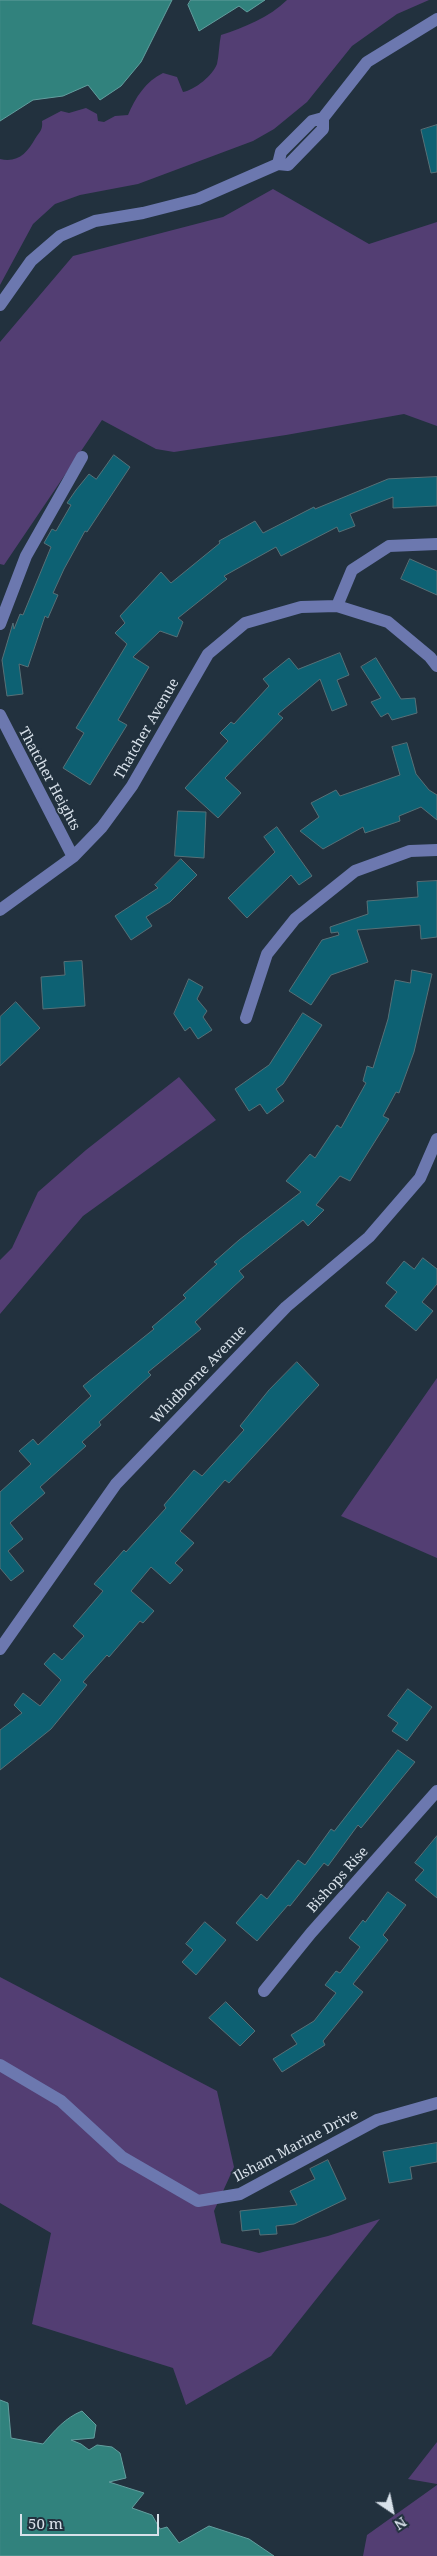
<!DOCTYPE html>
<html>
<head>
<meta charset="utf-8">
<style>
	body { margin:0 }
	#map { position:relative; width:437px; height:2556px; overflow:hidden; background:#22313e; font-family:"Noto Serif",serif }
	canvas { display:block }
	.north { position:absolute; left:367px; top:2486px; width:50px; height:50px; -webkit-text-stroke:4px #22313e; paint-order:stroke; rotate:146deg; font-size:14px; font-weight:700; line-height:20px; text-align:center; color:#d8e1ea }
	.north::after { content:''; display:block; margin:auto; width:18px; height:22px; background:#d8e1ea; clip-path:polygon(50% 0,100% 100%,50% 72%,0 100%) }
	.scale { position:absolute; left:20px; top:2514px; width:139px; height:22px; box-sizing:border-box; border:2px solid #d8e1ea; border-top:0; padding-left:6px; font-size:15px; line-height:18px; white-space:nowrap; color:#d8e1ea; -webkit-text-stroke:4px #22313e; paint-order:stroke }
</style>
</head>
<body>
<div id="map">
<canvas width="437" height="2556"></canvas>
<div class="north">N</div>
<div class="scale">50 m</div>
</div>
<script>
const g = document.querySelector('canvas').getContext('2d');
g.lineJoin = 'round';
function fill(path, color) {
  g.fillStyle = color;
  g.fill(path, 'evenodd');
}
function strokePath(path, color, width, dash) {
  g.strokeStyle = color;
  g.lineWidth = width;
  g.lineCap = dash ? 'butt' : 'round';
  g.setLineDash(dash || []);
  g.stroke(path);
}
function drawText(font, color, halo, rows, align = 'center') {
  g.font = font + ' "Noto Serif",serif';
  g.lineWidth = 4;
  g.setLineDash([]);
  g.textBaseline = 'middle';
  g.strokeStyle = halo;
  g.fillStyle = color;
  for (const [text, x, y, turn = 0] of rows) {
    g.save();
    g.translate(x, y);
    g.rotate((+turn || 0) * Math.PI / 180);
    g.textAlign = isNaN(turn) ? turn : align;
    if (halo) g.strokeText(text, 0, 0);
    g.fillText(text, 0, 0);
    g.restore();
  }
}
fill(new Path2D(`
	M287,0H429L397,14L352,46L307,102L274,129L253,141L138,184L80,195L55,204L33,224L0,285V159C18,163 27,153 35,139C40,131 43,130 42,121L61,111L69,113L86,108L97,114L98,121L104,122L115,116L128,115C135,98 146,81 163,73L177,77L183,92C195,90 213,75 217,64C219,55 219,44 221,35C243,28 270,17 287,0Z
	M273,189L369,244L437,222V426L404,414L286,435L174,452L156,449L102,420L4,565L0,564V342L73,256L223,217Z
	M179,1077L216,1120L83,1216L0,1314V1260L12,1248L38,1192L86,1150Z
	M437,1378V1558L341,1516Z
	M0,1977L217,2091L234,2167L214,2211L221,2243L259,2253L328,2236L380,2219L271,2356L186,2405L173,2368L32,2324L51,2233L0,2203Z
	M437,2442V2484L408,2479Z
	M437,2485V2556H363L367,2535Z`), '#533e73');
const water = new Path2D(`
	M0,0H172L141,62L121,86L100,100L88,85L63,96L33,100L0,121Z
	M191,0H265L247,12L239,6L199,31L188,5Z
	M0,2400L8,2403L11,2438L43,2444C55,2430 65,2418 82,2411L96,2425L94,2438L71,2440L81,2444L89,2450L97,2445L112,2447L120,2453L126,2478L109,2482L144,2493L132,2508L152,2515L160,2529L167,2527L179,2543L209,2526L249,2539L274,2556H0Z`);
fill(water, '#31827d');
strokePath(water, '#639e9e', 1);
const building = new Path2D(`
	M437,125V172L431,173L421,130Z
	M114,455L130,467L87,532L85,531L64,569L53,593L58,595L48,618L45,616L28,667L19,664L23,694L7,696L2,660L13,623L14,629L20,614L23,615L51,547L44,543L52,529L56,531L71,505L67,503L76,490L89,474L96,479Z
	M437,477V506L393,508V497L350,514L355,526L339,532L337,527L281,556L276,547L224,576L227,579L178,618L183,622L177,637L160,631L133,657L149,667L118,720L127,725L90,785L63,768L84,733L76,728L127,644L115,633L125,623L120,616L161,572L171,583L220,543L219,541L255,521L263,533L314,507L315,509L388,479Z
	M410,559L437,571V595L401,579Z
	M340,653L349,675L337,680L347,705L332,711L320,679L278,714L283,718L225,778L241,793L218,818L185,788L228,741L220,733L231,722L234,724L269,686L263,679L289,658L298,669Z
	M376,658L401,699L415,698L417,713L392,720L388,713L381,717L371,702L381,698L361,667Z
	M407,743L416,774L429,790L437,795V820L421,807L399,816L400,821L365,833L363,827L323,849L300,831L319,817L311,803L336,790L340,796L400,775L392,747Z
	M178,811L206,812L204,858L175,856Z
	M277,827L312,876L299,885L291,875L247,918L228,898L275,852L264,837Z
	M181,859L197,875L170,902L146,917L152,926L131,940L115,916L158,888L155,885Z
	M437,881V937L421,939L420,925L357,930L368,962L331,975L311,1005L289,991L322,940L339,935L338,932L331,933L330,927L368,914L367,901L418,897L417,882Z
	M82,961L85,1006L43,1009L41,977L65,975L64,962Z
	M412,970L432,974L414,1052L399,1093L396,1092L383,1116L389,1119L350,1181L340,1176L316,1205L324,1210L308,1226L303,1220L239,1271L244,1277L195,1322L201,1329L148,1372L151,1375L99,1422L101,1425L82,1442L86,1446L40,1487L45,1493L10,1523L23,1539L8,1551L24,1571L11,1581L0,1568V1492L31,1464L19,1451L33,1439L38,1445L91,1396L83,1386L154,1329L152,1327L186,1298L183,1295L217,1264L214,1262L239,1240L301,1192L286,1181L310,1154L315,1158L337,1125L341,1128L366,1083L363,1081L367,1066L373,1068L388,1019L395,980L410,983Z
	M189,979L203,987L197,999L207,1011L203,1017L212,1030L198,1039L190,1027L185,1031L174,1014Z
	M16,1002L40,1028L0,1066V1017Z
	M303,1013L322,1025L283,1084L276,1089L284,1101L267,1114L260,1104L249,1111L235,1089L269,1065Z
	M423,1258L437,1269V1284L422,1302L433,1311L416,1331L385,1306L397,1292L386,1283L404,1261L414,1269Z
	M297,1362L319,1385L229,1483L225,1480L180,1531L194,1543L175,1563L183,1570L170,1584L151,1567L131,1591L154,1611L143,1623L140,1621L109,1657L107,1655L83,1682L87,1685L51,1729L0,1770V1730L22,1713L14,1705L23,1693L40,1706L61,1680L44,1664L54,1653L62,1660L84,1636L73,1626L103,1591L94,1584L124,1550L126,1552L166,1508L164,1505L194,1470L202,1476L244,1430L240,1426L269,1390Z
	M408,1689L432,1707L407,1741L392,1731L398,1723L388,1716Z
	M398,1750L415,1762L361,1828L358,1825L328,1866L324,1863L290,1906L288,1905L257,1941L236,1923L261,1894L267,1899L298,1860L305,1865L331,1829L334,1831Z
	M437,1836V1898L415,1880L424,1870L415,1863Z
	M388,1892L406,1905L383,1935L388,1940L353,1984L363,1992L323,2041L325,2045L282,2072L273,2059L297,2044L291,2035L314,2021L336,1993L325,1985L336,1971L340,1973L360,1947L349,1938L363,1920L365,1922Z
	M205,1922L226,1940L196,1975L182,1962L193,1950L186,1944Z
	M226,2002L255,2031L240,2046L209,2018Z
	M437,2143V2162L410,2167L412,2179L389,2183L383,2152Z
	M328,2160L346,2199L294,2224L276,2226L277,2234L260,2235L259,2229L242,2231L240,2211L297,2205L290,2191L315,2179L310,2169Z`);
fill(building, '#0d6173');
strokePath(building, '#577077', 1);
strokePath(new Path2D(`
	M278,164L281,152L312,121L323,118L367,62L437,19
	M0,305L31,261L60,236L95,221L143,213L198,199L278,164L288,165L323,129V118
	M337,606L352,570L389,546L437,544
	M0,624L26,556L82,457
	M0,715L73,857
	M0,910L73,857L102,827L132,786L208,654L245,623L301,607L337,606L388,622L430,657L437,666
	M246,1018L267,954L295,919L355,871L410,851L437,850
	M0,1649L116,1484L286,1307L369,1237L420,1178L437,1139
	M264,1991L311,1933L437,1791
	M0,2065L61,2101L122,2157L198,2201L240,2194L377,2120L437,2103`), '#6c78af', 12);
drawText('14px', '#d8e1ea', '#22313e', [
	["Thatcher Avenue",147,729,-60],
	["Thatcher Heights",49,779,62],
	["Whidborne Avenue",199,1375,-46],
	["Bishops Rise",338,1880,-48],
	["Ilsham Marine Drive",296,2146,-28]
]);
</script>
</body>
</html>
